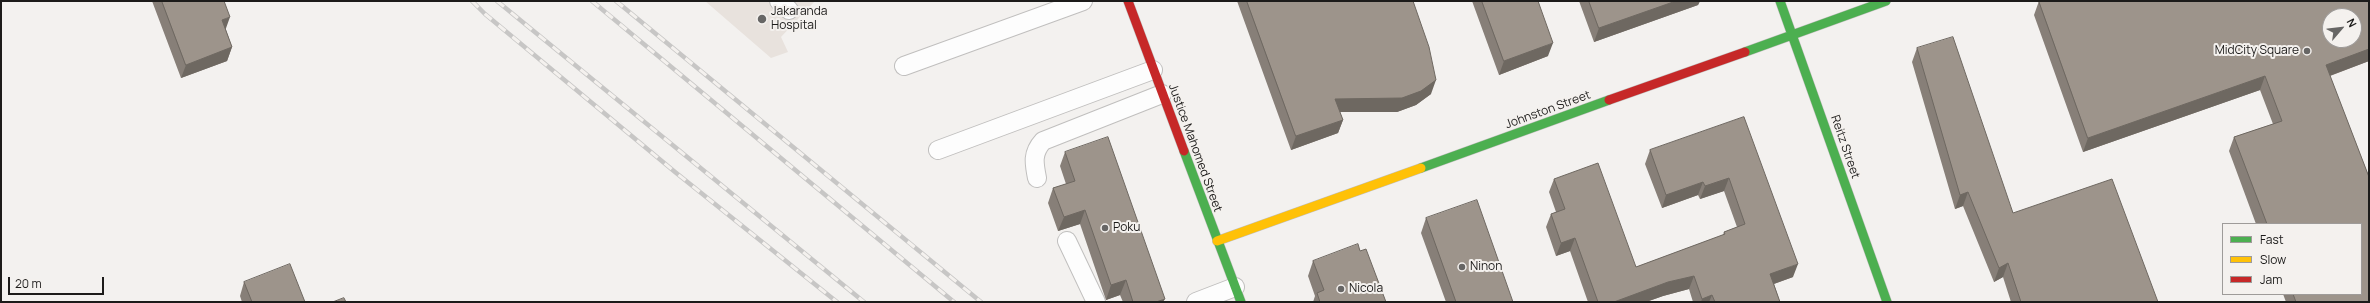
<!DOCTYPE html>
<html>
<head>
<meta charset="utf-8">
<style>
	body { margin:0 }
	#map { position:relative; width:2370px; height:303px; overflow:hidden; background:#f3f1ef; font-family:Manrope,sans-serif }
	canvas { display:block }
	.frame { position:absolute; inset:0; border:2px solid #1c1b1a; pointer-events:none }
	.legend { position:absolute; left:2222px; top:223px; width:140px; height:72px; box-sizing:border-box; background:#f4f1ee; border:1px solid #9e9b99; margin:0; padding:5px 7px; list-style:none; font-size:12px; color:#1c1b1a }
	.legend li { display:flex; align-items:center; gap:8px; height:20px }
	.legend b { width:20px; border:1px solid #9e9b99 }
	.north { position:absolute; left:2322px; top:8px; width:40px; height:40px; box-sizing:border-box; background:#f4f1ee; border:1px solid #9e9b99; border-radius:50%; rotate:62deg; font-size:11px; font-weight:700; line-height:16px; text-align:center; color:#1c1b1a }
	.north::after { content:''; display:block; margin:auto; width:14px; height:18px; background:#676665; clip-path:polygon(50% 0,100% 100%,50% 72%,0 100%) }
	.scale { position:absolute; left:8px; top:277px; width:96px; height:18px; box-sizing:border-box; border:2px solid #1c1b1a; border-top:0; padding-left:5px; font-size:12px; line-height:14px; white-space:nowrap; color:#1c1b1a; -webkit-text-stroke:3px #f4f1ee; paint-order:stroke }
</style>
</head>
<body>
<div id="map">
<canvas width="2370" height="303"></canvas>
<div class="frame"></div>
<ul class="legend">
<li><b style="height:5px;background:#4caf50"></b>Fast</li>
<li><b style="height:5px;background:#ffc107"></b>Slow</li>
<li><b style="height:5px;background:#c62828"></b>Jam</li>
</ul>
<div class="north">N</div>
<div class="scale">20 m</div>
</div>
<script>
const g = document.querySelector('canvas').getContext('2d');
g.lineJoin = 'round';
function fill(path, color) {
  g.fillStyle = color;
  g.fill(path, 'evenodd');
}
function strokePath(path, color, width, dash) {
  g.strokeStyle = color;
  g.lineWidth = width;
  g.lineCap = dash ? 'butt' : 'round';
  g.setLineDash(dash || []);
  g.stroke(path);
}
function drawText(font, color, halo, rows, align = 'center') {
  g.font = font + ' Manrope,sans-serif';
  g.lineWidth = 4;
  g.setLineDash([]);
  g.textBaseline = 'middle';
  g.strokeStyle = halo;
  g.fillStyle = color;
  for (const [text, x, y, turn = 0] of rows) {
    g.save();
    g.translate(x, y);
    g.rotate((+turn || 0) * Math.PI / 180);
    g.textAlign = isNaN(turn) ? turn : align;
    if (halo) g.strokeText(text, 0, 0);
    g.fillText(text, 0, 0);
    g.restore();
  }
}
fill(new Path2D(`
	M705,1H815L781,37L788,52L771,58Z`), '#e8e2dd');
const lane = new Path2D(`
	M779,1L789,10
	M904,66L1083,1
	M938,150L1153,70
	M1037,178C1034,163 1032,153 1043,141L1162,94
	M1067,241L1096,302
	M1196,302L1235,287`);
const fast = new Path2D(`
	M1780,1L1887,302
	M1745,52L1886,1
	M1184,151L1241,302
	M1421,168L1609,100`);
const slow = new Path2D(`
	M1217,241L1421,168`);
const jam = new Path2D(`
	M1128,1L1184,151
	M1609,100L1745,52`);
strokePath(lane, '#c0bfbe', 20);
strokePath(fast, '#c0bfbe', 10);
strokePath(slow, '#c0bfbe', 10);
strokePath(jam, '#c0bfbe', 10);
strokePath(lane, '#fdfdfd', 18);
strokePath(fast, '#4caf50', 9);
strokePath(slow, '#ffc107', 9);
strokePath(jam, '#c62828', 9);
const rail = new Path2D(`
	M472,1L485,14L675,172L837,302
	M497,1L864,302
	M592,1L954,302
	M616,1L981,302`);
strokePath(rail, '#c7c6c5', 4.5);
strokePath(rail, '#f4f1ee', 3, [9]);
fill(new Path2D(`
	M152,1H224L226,30L232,47L227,61L181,78Z
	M1237,1H1413L1431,94L1416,105L1397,112H1340L1343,120L1338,133L1291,150Z
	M1472,1H1538L1548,56L1499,75Z
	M1579,1H1700L1698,5L1594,42Z
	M2039,1H2369V61L2330,76L2369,177V302H2286L2283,294H2361V224H2256L2229,151L2234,137L2273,124L2260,90L2083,152L2034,15ZM2330,16H2354V40H2330Z
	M1917,48L2013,213L2158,302H2011L2003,277L1994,282L1963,206L1955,209L1912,62Z
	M1744,117L1793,277L1774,284L1780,302H1693L1689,289L1663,296L1646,302H1588L1570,251L1556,256L1546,227L1551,214L1556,212L1549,192L1554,179L1636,267L1723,235L1724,232L1737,227L1724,191L1700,199L1698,195L1662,208L1645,164L1650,150Z
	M1065,152L1163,302H1123L1120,295L1106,300L1080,224L1058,231L1048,203L1053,188L1066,184L1060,166Z
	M1426,218L1513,302H1446L1421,233Z
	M1360,251L1386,302H1313L1315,296L1308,276L1313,261Z
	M244,282L305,302H242L240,296Z`), '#877f78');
fill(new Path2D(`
	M1676,1H1700L1698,5L1594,42L1599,28Z
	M230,17L225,31L222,20Z
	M1553,43L1548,56L1499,75L1504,61Z
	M232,47L227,61L181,78L186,65Z
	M2369,49V61L2321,79L2326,65Z
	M2265,76L2260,90L2083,152L2088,138Z
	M1436,80L1431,94L1416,105L1397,112H1330L1335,99Z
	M1343,120L1338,133L1291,150L1296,136Z
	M1729,178L1724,191L1700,199L1705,186Z
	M1703,182L1698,195L1662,208L1666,195Z
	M1968,192L1963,206L1955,209L1960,195Z
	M1085,210L1080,224L1058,231L1064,217Z
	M1575,238L1570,251L1556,256L1561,243Z
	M2008,263L2003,277L1994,282L1999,268Z
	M1798,264L1793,277L1765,287L1770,274Z
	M1694,276L1689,289L1663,296L1646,302H1614L1668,282Z
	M1126,280L1120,295L1106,300L1111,285Z
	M1712,295L1709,302H1701L1702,299Z
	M1165,299L1163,302H1156Z`), '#6e6861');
const building = new Path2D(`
	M162,1H224L230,17L222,20L232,47L186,65Z
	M1247,1H1413L1429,47L1436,80L1421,91L1402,98L1335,99L1343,120L1296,136Z
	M1482,1H1538L1553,43L1504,61Z
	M1589,1H1676L1599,28Z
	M2039,1H2369V49L2326,65L2369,177V302H2296L2293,294H2361V224H2267L2234,137L2282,121L2265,76L2088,138ZM2330,16H2354V40H2330Z
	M1953,37L2013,213L2112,179L2158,302H2021L2008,263L1999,268L1968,192L1960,195L1917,48Z
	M1744,117L1798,264L1770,274L1780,302H1715L1712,295L1702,299L1694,276L1668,282L1614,302H1598L1575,238L1561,243L1551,214L1565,209L1554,179L1598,163L1636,267L1725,234L1724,232L1745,224L1729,178L1705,186L1703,182L1666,195L1650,150Z
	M1108,137L1165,299L1156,302H1133L1126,280L1111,285L1085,210L1064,217L1053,188L1075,181L1065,152Z
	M1477,200L1513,302H1456L1426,218Z
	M1358,244L1360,251L1366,249L1386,302H1320L1317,293L1324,290L1313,261Z
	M290,264L305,302H252L244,282Z
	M344,298L346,302H333Z`);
fill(building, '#9d948b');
strokePath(building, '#6e6861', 1);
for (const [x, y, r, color] of [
	[762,19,5,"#676665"],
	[2307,51,4,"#676665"],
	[1105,228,4,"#676665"],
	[1462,267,4,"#676665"],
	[1341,289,4,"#676665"]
]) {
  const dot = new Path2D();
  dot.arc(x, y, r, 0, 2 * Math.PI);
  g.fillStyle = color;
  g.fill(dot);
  strokePath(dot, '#f4f1ee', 1.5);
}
drawText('12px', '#1c1b1a', '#f4f1ee', [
	["Jakaranda",771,12],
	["Hospital",771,26],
	["MidCity Square",2299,51,"right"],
	["Poku",1113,228],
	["Ninon",1470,267],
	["Nicola",1349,289]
], 'left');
drawText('12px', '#1c1b1a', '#f4f1ee', [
	["Johnston Street",1548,110,-20],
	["Reitz Street",1845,147,71],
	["Justice Mahomed Street",1195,148,70]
]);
</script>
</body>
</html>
